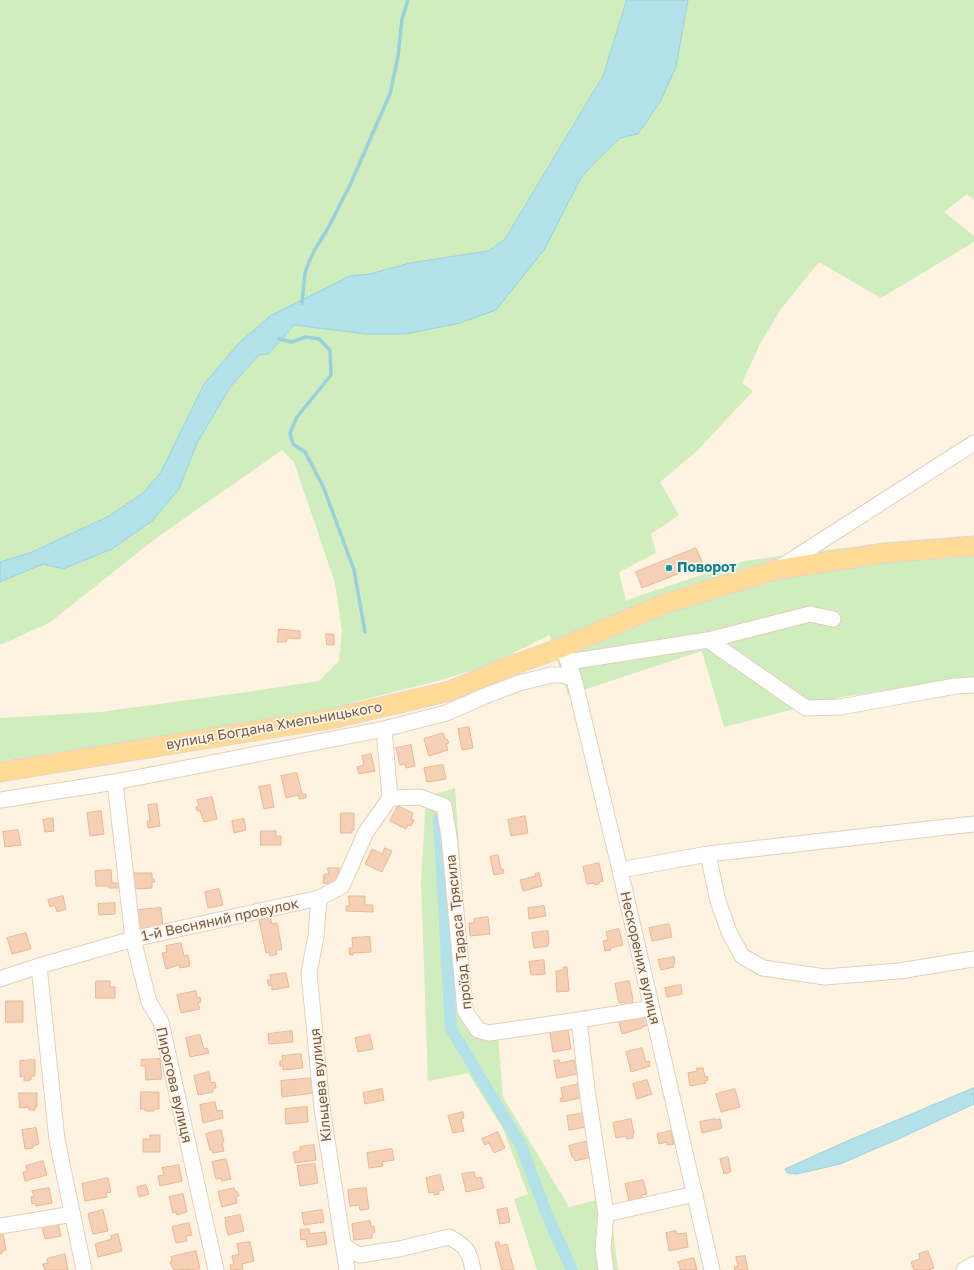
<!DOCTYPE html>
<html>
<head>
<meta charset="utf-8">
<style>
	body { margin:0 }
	canvas { display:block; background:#fef3e0 }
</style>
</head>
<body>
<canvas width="974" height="1270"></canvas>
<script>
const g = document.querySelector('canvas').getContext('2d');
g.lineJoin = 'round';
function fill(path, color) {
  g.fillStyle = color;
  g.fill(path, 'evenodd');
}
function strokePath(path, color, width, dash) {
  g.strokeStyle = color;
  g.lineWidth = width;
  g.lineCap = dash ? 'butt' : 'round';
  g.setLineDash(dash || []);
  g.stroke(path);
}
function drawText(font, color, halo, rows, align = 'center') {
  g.font = font + ' "Golos Text",sans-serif';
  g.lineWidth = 3.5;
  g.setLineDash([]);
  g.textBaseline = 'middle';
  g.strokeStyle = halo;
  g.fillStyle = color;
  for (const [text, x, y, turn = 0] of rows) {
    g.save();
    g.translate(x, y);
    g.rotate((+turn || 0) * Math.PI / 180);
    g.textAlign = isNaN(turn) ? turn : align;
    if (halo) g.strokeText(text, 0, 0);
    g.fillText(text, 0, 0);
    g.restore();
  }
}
fill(new Path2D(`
	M0,0H627L603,76L505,239L488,251L410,263L370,274L350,276L204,384L161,473L143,493L109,516L32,552L0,562Z
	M688,0H974V200L967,194L944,212L974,236V242L881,298L819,262L781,309L761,342L742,383L753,391L697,451L660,482L679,515L651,534L656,553L619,572L626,601L641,595L744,561L834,549L974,536V679L955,680L842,697L724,727L702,651L568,695L549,635L490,665L437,681L358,701L329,711L0,761V718L100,712L240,693L319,681L339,661L342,631L335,583L294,462L282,450L155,539L49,623L0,645V582L43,564L63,569L112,549L152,521L179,489L197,443L231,386L259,355L268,354L296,325L366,334H405L580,180L592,165L620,138L638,134L676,67Z
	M455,788L469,991L479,1025L498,1036L503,1097L569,1207L609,1197L618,1270H537L514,1199L528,1194L502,1127L468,1073L428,1081L421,882L426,797Z`), '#d0edbe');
const water = new Path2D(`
	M627,0H688L676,67L660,102L638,134L620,138L592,165L580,180L544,250L496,310L460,323L405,334H366L295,325L268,354L259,355L231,386L197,443L179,489L152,521L112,549L63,569L43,564L0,582V562L32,552L109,516L143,493L161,472L204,384L239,343L270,316L350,276L370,274L410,263L488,251L505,239L603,76Z
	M974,1088V1104L896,1140L840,1164L797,1174L787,1173L785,1169L845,1142Z`);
fill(water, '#b3e1e9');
strokePath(water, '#98d1dc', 1);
strokePath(new Path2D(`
	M302,303L305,273L309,262L314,251L327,230L350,185L390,94L398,56L402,19L408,0
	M279,339L291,342L306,337L319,339L330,350L331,375L297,417L290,433L293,444L305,452L323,486L354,570L365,632`), '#98d1dc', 3.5);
strokePath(new Path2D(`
	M439,819L451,1029L521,1145L547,1215L572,1270`), '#b3e1e9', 12);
const building = new Path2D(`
	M696,548L703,564L642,588L636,572Z
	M279,629L300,631V639L287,638L286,642H278Z
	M326,634H334V645H327Z
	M469,727L473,748L462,750L458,729Z
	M443,733L445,739H447L449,743L446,744L448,750L429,756L424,739Z
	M411,745L415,766L406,768L405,764L400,765L396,748Z
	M371,754L375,771L359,774L357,767L364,765L362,756Z
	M443,765L446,779L427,782L424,768Z
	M297,773L302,794H306V798L299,799L298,795L286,798L281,776Z
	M270,785L274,807L264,809L259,787Z
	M212,797L217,819L204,822L200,811H197L196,807L199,806L197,800Z
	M157,804L160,826L148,828L147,821H150L148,805Z
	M398,806L413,813L411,819L414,820L411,826L408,825L406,829L390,821Z
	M101,811L104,834L90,836L87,813Z
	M341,813H354V830H352V833H341Z
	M525,816L528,833L511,836L508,820Z
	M53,818L54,831L45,832L43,820Z
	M244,819L246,830L234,833L232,821Z
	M18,830L21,845L5,847L3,832Z
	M261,831H276V836H281V845H261Z
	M385,848L392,851L382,872L365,864L372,849L382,854Z
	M498,855L501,869H503L504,873L494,875L490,857Z
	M599,863L603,881L599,882V884L595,885V883L587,884L583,867Z
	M328,868H339L338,884L323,883L324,874H328Z
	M111,870L112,883H119V888H109V886H96L95,871Z
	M133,873H152V879H154L155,882H152V888L133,889Z
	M539,873L542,886L523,891L520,880L536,876L535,874Z
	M219,889L223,905L208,908L205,892Z
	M63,896L66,909L57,912L55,905L50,907L48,900Z
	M349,896H365V905H373V912L346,911V906H349Z
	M115,903V914L99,915L98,904Z
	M544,906L546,916L529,919L528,908Z
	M161,908L163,927L138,930L137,910Z
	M488,917L490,934L470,936L469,923H474V919Z
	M270,918L272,924L277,923L282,949L276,950L277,954L270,956L269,952L266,953L259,920Z
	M669,924L672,937L652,941L649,928Z
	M619,929L623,945L610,948L611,950L605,951L603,941L608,940L606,932Z
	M548,931L549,943H548V946L534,948L532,933Z
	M26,933L31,949L12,954L7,938Z
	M370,937L371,952L353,953V955H350L349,948H353L352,938Z
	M181,943L184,956L188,955L190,966L180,968L179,965L166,969L162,953L167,952L166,946Z
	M674,957L675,963L673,964L674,967L661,970L658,960Z
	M544,960L545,974L531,975L529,962Z
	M567,967L569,991L557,992L556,971L563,970V968Z
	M286,973L289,987L272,990V985L269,986L267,980H271L270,975Z
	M96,981H110V987H115V998H96Z
	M629,981L633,999L632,1000L633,1006L626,1007L625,1002L619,1003L615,984Z
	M681,985L682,994L667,997L665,988Z
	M196,991L197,998L200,997L201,1002L198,1003L200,1009L181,1013L177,995Z
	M6,1001H23V1022H6Z
	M646,1016L648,1025L642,1027V1028L622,1034L619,1022Z
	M568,1030L571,1049L553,1052L550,1033Z
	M292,1031L293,1042L269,1044L268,1034Z
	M200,1035L204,1049L207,1048L209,1053L190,1057L186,1038Z
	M370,1035L373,1049L358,1052L355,1038Z
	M642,1048L646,1062L649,1061L650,1066L631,1072L626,1052Z
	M301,1054L303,1068L283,1070V1066H280V1061H283L282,1056Z
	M160,1059L162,1079L146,1080L145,1066H141V1060Z
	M35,1060V1076H31V1080L24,1081V1076L20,1077V1061Z
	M559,1060L560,1063L574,1060L577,1074L557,1078L554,1061Z
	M697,1068H703L705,1077L707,1076L708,1080L705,1081L706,1083L690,1086L688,1073L697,1071Z
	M209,1072L211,1083L215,1082L216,1088H213V1092L198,1095L194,1076Z
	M313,1078L314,1093L282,1097L281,1081Z
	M647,1080L652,1094L637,1099L633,1084Z
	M579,1084L581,1098L561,1102L560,1098H563L561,1088Z
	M382,1089L384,1100L365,1104L363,1093Z
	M735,1089L740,1107L721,1112L716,1094Z
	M141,1092H159V1109H154V1111H145V1109H141Z
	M19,1093H37V1107H35V1110H29V1107L20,1108Z
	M215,1102L217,1111L222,1110L223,1118L203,1123L200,1105Z
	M307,1107L308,1122L286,1124L285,1109Z
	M463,1112L464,1118L461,1119L464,1131L453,1133L448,1116Z
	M584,1113L586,1127L569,1130L567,1116Z
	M631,1119L634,1134L633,1135V1138L627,1139L626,1136L616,1138L613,1123Z
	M715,1119L716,1120L720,1119L722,1128L702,1133L700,1122Z
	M36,1128L39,1144L33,1146V1148L25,1149L22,1130Z
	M221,1130L224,1142L222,1143L224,1151L213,1153L212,1150H210L206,1134Z
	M671,1131L674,1144L667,1145V1142L659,1144L657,1134Z
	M498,1132L505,1148L494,1153L489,1143L485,1145L482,1139Z
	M150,1135H160V1152H143V1139H150Z
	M588,1141L592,1157L575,1161L574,1157H572L569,1146Z
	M314,1145L316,1160L295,1163L293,1152L300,1151V1147Z
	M392,1149L394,1160L382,1162L383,1166L369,1168L367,1153Z
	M728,1157L731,1172L724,1174L720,1159Z
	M226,1159L231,1179L222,1181L221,1178L216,1179L212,1162Z
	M43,1161L47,1175L25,1181L23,1172L27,1171L26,1166Z
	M315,1164L318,1183L300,1186L297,1166Z
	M179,1165L182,1181L160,1186L158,1176L164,1175L162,1168Z
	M474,1172L476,1178L481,1177L484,1188L466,1192L462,1174Z
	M440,1175L444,1190L438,1191L439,1194L434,1195V1192L429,1193L426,1178Z
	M108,1178L111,1192L106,1193L107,1197L85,1201L82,1184Z
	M643,1180L647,1194L642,1195V1198L629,1201L625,1184Z
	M146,1185L149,1194L139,1197L137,1187Z
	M49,1188L52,1203L36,1206L35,1203L32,1204L31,1197L34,1196L32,1191Z
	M234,1188L235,1191H237L239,1196L236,1197L237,1203L222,1207L218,1192Z
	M366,1188L369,1209L360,1210L359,1205L350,1206L348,1190Z
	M183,1194L187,1212L177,1215L176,1212L173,1213L169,1197Z
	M507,1208L510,1222L500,1224L497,1210Z
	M103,1210L108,1231L93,1234L88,1214Z
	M322,1210L324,1222L304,1225L302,1213Z
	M240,1215L244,1231L228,1235L225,1223L226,1222L225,1218Z
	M370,1221L371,1227L374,1226L375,1232L372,1233V1238L354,1240L352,1224Z
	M58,1222L61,1236L45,1239L42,1226Z
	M189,1223L192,1235L186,1236L187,1241L176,1243L172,1227Z
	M309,1229L310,1234L325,1232L327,1244L307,1247L306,1239L301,1240L300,1230Z
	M676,1231L677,1234L686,1233L688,1247L669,1251L666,1233Z
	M0,1233H3L6,1250L2,1251V1253L0,1254Z
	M118,1234L122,1251L98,1257L95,1244L112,1239L111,1236Z
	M250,1242L254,1261L242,1264L243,1269L231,1270L230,1265H234L232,1256L239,1254L237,1244Z
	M499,1242L500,1246L507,1244L514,1270H502L495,1243Z
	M196,1251L200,1269L174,1270L173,1267H172L170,1262H172L171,1257Z
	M928,1251L934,1268L928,1270H914L911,1262L920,1259L919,1254Z
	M65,1254L68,1270H45L43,1264L48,1263L47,1259Z
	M745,1256L748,1270H735L734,1267L738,1266L736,1257Z
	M694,1258L697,1270H679H681L678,1262Z`);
fill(building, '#f6d0b5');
strokePath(building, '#eab694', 1);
const minor = new Path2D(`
	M779,568L974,443
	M708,640L810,614L833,619
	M563,647L574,679L620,870L712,1270
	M568,662L708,640L806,708L840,707L956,686L974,685
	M384,729L390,798
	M115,782L133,939L149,1002L161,1022L216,1270
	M390,798L420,797L444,806L449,836L465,1011L478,1030L489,1033L579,1020L652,1008
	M0,800L115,782L384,729L446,713L485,696L519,683L551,675H562L574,679
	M708,854L718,901L729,932L742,956L763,968L825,977L899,971L974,959
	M620,870L708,854L974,824
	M319,898L316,936L309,973L322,1108L347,1270
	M39,966L57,1140L84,1270
	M0,979L39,966L133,939L319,898L342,886L366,832L390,798
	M579,1020L587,1090L606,1214L603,1248L606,1270
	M606,1214L695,1194
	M0,1226L73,1214
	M343,1245L359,1255L399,1249L449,1237C467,1247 469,1250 473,1270
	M964,1270L974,1264`);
const major = new Path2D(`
	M0,772L335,718L450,691L508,667L563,647L664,604L775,570L885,553L974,546`);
strokePath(minor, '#e3cfbb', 17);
strokePath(major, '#ded7d2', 21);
strokePath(minor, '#fff', 15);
strokePath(major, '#ffd996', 19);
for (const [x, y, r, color] of [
	[669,568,4,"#0f9aa8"]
]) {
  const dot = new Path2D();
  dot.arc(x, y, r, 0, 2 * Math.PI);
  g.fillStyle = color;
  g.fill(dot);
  strokePath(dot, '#fff6e8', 1.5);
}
drawText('bold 14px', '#0d838f', '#fff6e8', [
	["Поворот",677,568]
], 'left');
drawText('14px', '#775845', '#fff6e8', [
	["вулиця Богдана Хмельницького",274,726,-10],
	["1-й Весняний провулок",220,920,-12],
	["проїзд Тараса Трясила",459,932,-96],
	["Нескорених вулиця",640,958,77],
	["Пирогова вулиця",174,1085,77],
	["Кільцева вулиця",321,1085,-96]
]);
</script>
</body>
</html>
